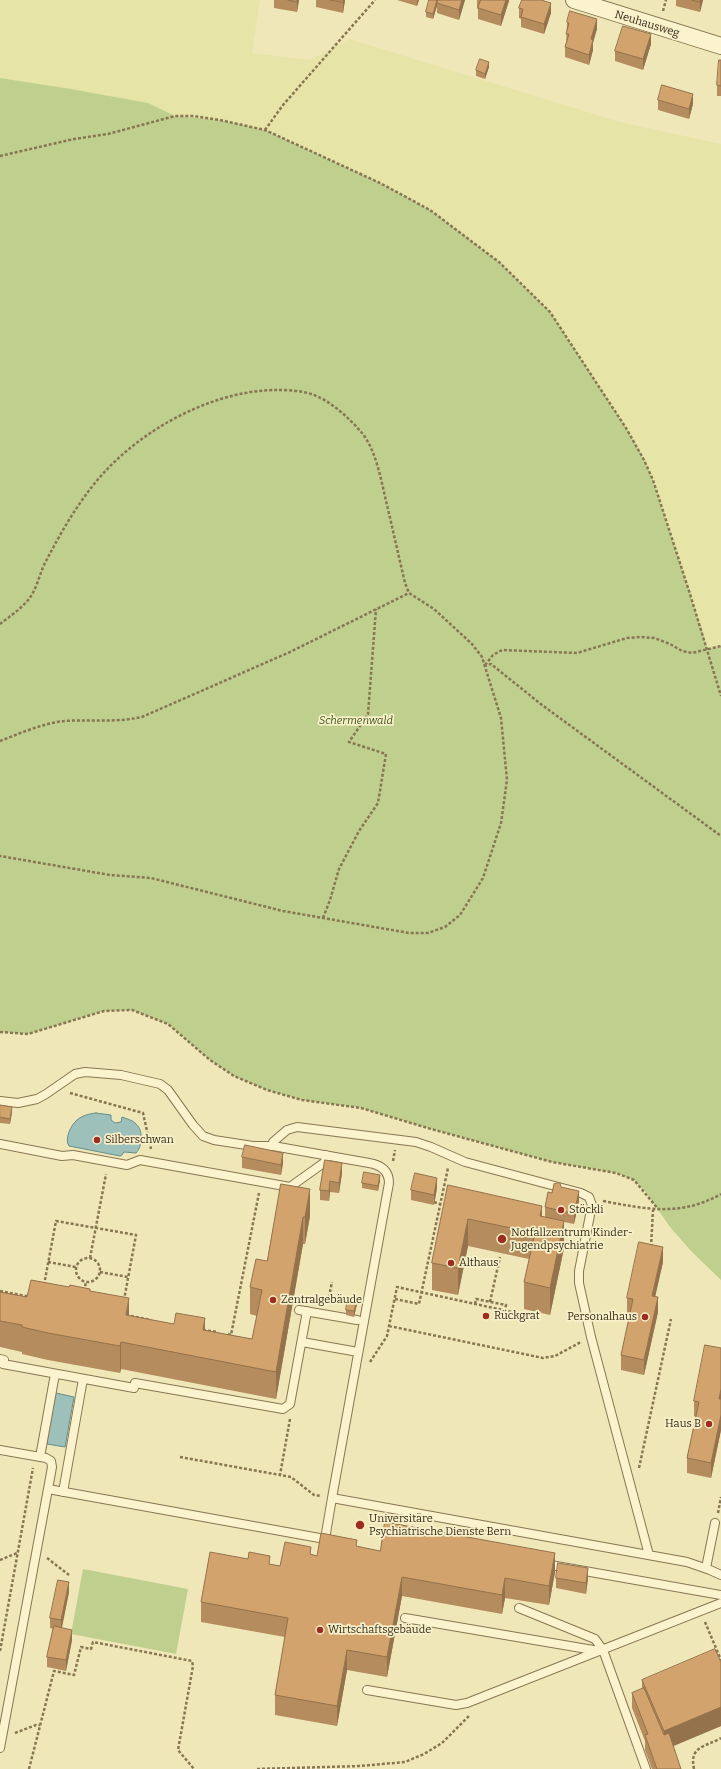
<!DOCTYPE html>
<html>
<head>
<meta charset="utf-8">
<style>
	body { margin:0 }
	canvas { display:block; background:#f0e7b9 }
</style>
</head>
<body>
<canvas width="721" height="1769"></canvas>
<script>
const g = document.querySelector('canvas').getContext('2d');
g.lineJoin = 'round';
function fill(path, color) {
  g.fillStyle = color;
  g.fill(path, 'evenodd');
}
function strokePath(path, color, width, dash) {
  g.strokeStyle = color;
  g.lineWidth = width;
  g.lineCap = dash ? 'butt' : 'round';
  g.setLineDash(dash || []);
  g.stroke(path);
}
function drawText(font, color, halo, rows, align = 'center') {
  g.font = font + ' Bitter,serif';
  g.lineWidth = 3.5;
  g.setLineDash([]);
  g.textBaseline = 'middle';
  g.strokeStyle = halo;
  g.fillStyle = color;
  for (const [text, x, y, turn = 0] of rows) {
    g.save();
    g.translate(x, y);
    g.rotate((+turn || 0) * Math.PI / 180);
    g.textAlign = isNaN(turn) ? turn : align;
    if (halo) g.strokeText(text, 0, 0);
    g.fillText(text, 0, 0);
    g.restore();
  }
}
fill(new Path2D(`
	M0,0H260L252,53L310,60L349,39L620,122L721,144V646L708,650L653,480L644,459L626,428L579,357L524,285L499,262L430,210L380,183L265,130L220,120L175,116L148,103L71,89L0,78Z`), '#e6e4a6');
fill(new Path2D(`
	M0,78L71,89L148,103L175,116L220,120L265,130L380,183L430,210L499,262L550,312L626,428L644,459L653,480L708,649L721,646V1280L691,1251L670,1227L645,1191L634,1180L616,1173L552,1162L431,1129L361,1108L302,1100L267,1090L234,1076L210,1060L168,1024L132,1010L104,1011L28,1034L0,1032Z
	M83,1569L188,1589L176,1654L71,1634Z`), '#bfcf8d');
const water = new Path2D(`
	M96,1113L111,1115V1120L115,1123L121,1122L122,1117C127,1119 133,1120 136,1124C144,1131 142,1147 136,1153L124,1152L122,1155L120,1156L69,1146C64,1139 71,1125 77,1120C83,1115 89,1114 96,1113Z
	M56,1393L74,1397L65,1447L47,1444Z`);
fill(water, '#9ec0bb');
strokePath(water, '#668e89', 1);
const service = new Path2D(`
	M0,1101L18,1103L37,1099L46,1094L75,1074L85,1072L121,1075L160,1084L168,1090L193,1125L203,1136L214,1140L253,1146H273L369,1163C381,1165 389,1171 389,1183L332,1498
	M0,1144L62,1156L73,1155L127,1165L140,1160L290,1187L325,1162L326,1155
	M273,1146V1142L287,1130L297,1127L416,1142L431,1147L465,1162L581,1193L589,1197L592,1205L579,1271V1283L591,1337L649,1555
	M299,1310L357,1320
	M302,1342L358,1352
	M0,1359L4,1360L3,1364L134,1388L135,1383L283,1409L290,1404L307,1311
	M0,1450L46,1458L51,1461L52,1467L48,1489L325,1539L332,1498L687,1562L710,1570L721,1575
	M40,1457L55,1374
	M63,1492L83,1379
	M545,1564L721,1595
	M706,1568L715,1523
	M519,1608L595,1639L603,1650L646,1769
	M405,1618L599,1651
	M367,1690L456,1705L467,1703L721,1603
	M0,1748L48,1489`);
const minor = new Path2D(`
	M574,0L721,46`);
strokePath(service, '#887653', 10);
strokePath(minor, '#887653', 18);
strokePath(new Path2D(`
	M663,11L666,0
	M265,130L283,105L375,0
	M0,156L74,139L108,134L175,116H194L220,120L265,130L380,183L430,210L499,262L550,312L626,428L644,460L653,480L690,594L721,696
	M0,624C10,616 24,607 31,596C38,585 40,572 46,561C58,538 72,513 88,492C128,437 204,392 273,390C285,390 299,390 311,394C330,400 349,418 362,433C377,452 381,481 387,505C393,531 399,557 405,583L409,593L434,609L472,644L482,657L501,718L507,780L501,823L483,878L460,915L445,927L428,933H409L283,911L151,878L110,875L0,856
	M485,665L493,655L502,650L577,653L627,638L641,637L654,638L670,644L682,651L692,653L721,646
	M484,666L491,664L542,705L721,836
	M0,741C21,733 43,723 65,721C92,719 114,723 142,717L290,652L409,593
	M323,918L330,900L339,869L359,831L378,803L386,754L349,742L368,714L376,609
	M0,1032L28,1034L104,1011L132,1010L168,1024L210,1060L234,1076L267,1090L302,1100L361,1108L431,1129L552,1162L616,1173L634,1180L659,1210
	M70,1093L143,1113L151,1149
	M393,1161L395,1150
	M603,1201C646,1209 680,1217 721,1194
	M434,1202L440,1204
	M651,1247L653,1210
	M76 1270a12 12 0 1 1 24 0a12 12 0 1 1-24 0Z
	M90,1258L106,1174
	M48,1262L76,1267
	M100,1272L128,1277
	M44,1285L56,1221L136,1235L124,1300
	M0,1291L31,1297
	M84,1291L86,1282
	M395,1299L419,1304L448,1168
	M328,1302L332,1282
	M490,1302L500,1257
	M475,1304L476,1299L506,1305L505,1310
	M126,1315L151,1320
	M389,1326L543,1358L555,1356L581,1342
	M203,1330L218,1332
	M228,1334L231,1335L259,1193
	M370,1362L387,1336L397,1287L535,1317
	M290,1419L280,1475L291,1477L314,1495L321,1496
	M180,1457L280,1475
	M639,1468L671,1319
	M718,1513L721,1497
	M47,1558L69,1575
	M0,1560L17,1553
	M705,1622L721,1660
	M0,1651L33,1468
	M15,1733L36,1725H40
	M29,1769L54,1671L74,1675L81,1647L91,1649L93,1642L192,1661L193,1666L178,1750L194,1769
	M257,1769L360,1766L405,1762L424,1754L442,1743L469,1716
	M694,1769C689,1746 705,1747 721,1738`), '#887653', 2.5, [3, 2]);
strokePath(service, '#fbf3cd', 8);
strokePath(minor, '#fbf3cd', 16);
fill(new Path2D(`
	M274,0H299L297,12L274,8Z
	M316,0H345L343,13L316,7Z
	M397,0H419L417,6Z
	M438,0H465L459,20L437,13V6L433,19L426,17V12L437,2Z
	M477,0H509L501,26L478,19V9L477,8Z
	M676,0H703L700,12L676,6Z
	M519,8L551,13L544,34L521,27V19L519,18Z
	M567,22L597,29L593,40V50L589,65L565,57V47L566,43Z
	M651,44L643,70L615,61V51Z
	M721,60V96H717V85Z
	M489,67L485,79L476,76V70Z
	M658,100L693,104L689,119L658,110Z
	M0,1105L12,1112L10,1124L0,1123Z
	M242,1157L283,1163L281,1175L242,1168Z
	M325,1160L342,1173L339,1193L330,1192L329,1201L320,1200V1190Z
	M380,1180L378,1191L362,1188V1183Z
	M281,1184L310,1216L305,1244H303L276,1399L121,1369L120,1373L48,1360L22,1354V1352L0,1347V1292L27,1297L90,1291L129,1316L252,1339L257,1316L250,1314V1287L267,1261Z
	M448,1185L545,1217V1207L552,1193L561,1187L579,1201L574,1224L564,1222V1248L550,1315L524,1309V1282L529,1259L468,1246L458,1295L432,1290V1263Z
	M437,1188L434,1205L411,1200V1190Z
	M663,1262L655,1296L658,1312L644,1375L621,1370V1355L630,1313H627V1298Z
	M357,1304L354,1317L346,1315V1310Z
	M721,1348V1430L711,1478L687,1473V1458L696,1417L694,1416V1401Z
	M357,1547L380,1551L555,1572L549,1605L505,1598L502,1614L402,1596L387,1677L347,1670L337,1726L275,1715V1695L285,1637L201,1622V1602L270,1564L280,1566L311,1554L317,1556Z
	M556,1578H588L586,1594L556,1588Z
	M69,1592L62,1628L72,1640L66,1671L47,1667V1657L53,1629L50,1628V1618Z
	M721,1662V1726L673,1746L681,1769H652L645,1750V1741L632,1708V1693L642,1689V1680Z`), '#b58c5d');
fill(new Path2D(`
	M297,0H299L297,12Z
	M343,0H345L343,13Z
	M417,0H419L417,6Z
	M437,0V6L433,19V14Z
	M462,0H465L459,20V10Z
	M506,0H509V1L501,26V15Z
	M700,0H703L700,12Z
	M551,3V13L544,34V24Z
	M597,19V29L591,50V39Z
	M651,34V44L643,70V59Z
	M593,40V50L589,65V55Z
	M489,62V67L485,79V74Z
	M693,94V104L689,119V109Z
	M12,1107V1112L10,1124V1119Z
	M283,1153V1163L281,1175V1165Z
	M342,1163V1173L339,1193V1183Z
	M380,1175V1180L378,1191V1186Z
	M437,1178V1188L434,1205V1195Z
	M330,1181V1192L329,1201V1191Z
	M310,1189V1216L305,1244V1217Z
	M579,1191V1201L574,1224V1214Z
	M542,1206V1232L540,1216Z
	M303,1217V1244L276,1399V1372Z
	M468,1219V1246L458,1295V1268Z
	M564,1221V1248L550,1315V1288Z
	M663,1247V1262L652,1311V1296Z
	M658,1297V1312L644,1375V1360Z
	M129,1298V1325L126,1315Z
	M357,1299V1304L354,1317V1311Z
	M205,1318V1345L203,1330Z
	M121,1342V1369L120,1373V1346Z
	M721,1389V1404L719,1399Z
	M721,1415V1430L711,1478V1463Z
	M555,1553V1572L549,1605V1586Z
	M588,1568V1578L586,1594V1583Z
	M402,1577V1596L387,1677V1657Z
	M505,1578V1598L502,1614V1595Z
	M69,1582V1592L61,1631V1620Z
	M72,1630V1640L66,1671V1660Z
	M347,1650V1670L337,1726V1706Z
	M721,1707V1726L664,1750V1731Z`), '#93724c');
const building = new Path2D(`
	M288,0H297V2Z
	M330,0H343V2Z
	M429,0H437L433,14L426,12Z
	M438,0H462L459,10L437,3Z
	M481,0H506L501,15L478,8Z
	M522,0H541L551,3L544,24L521,17L523,9L519,8Z
	M692,0H700V2Z
	M570,11L597,19L591,39L593,40L589,55L565,47L569,34H566L569,23L567,22Z
	M623,26L651,34L643,59L615,51Z
	M480,59L489,62L485,74L476,70Z
	M719,60H721V86L717,85Z
	M662,85L693,94L689,109L658,100Z
	M0,1105L12,1107L10,1119L0,1117Z
	M245,1145L283,1153L281,1165L242,1157Z
	M325,1160L342,1163L339,1183L330,1181L329,1191L320,1190Z
	M364,1172L380,1175L378,1186L362,1183Z
	M415,1173L437,1178L434,1195L411,1190Z
	M560,1183L561,1187L579,1191L574,1214L545,1207L548,1192L552,1193L554,1184Z
	M281,1184L310,1189L305,1217H303L276,1372L121,1342L120,1346L48,1333L22,1327V1325L0,1321V1292L27,1297L31,1280L69,1287L70,1285L90,1289V1291L129,1298L126,1315L174,1324L176,1313L205,1318L203,1330L252,1339L262,1290L250,1287L256,1259L267,1261Z
	M448,1185L542,1206L540,1216L564,1221L550,1288L524,1282L535,1233L468,1219L458,1268L432,1263Z
	M639,1242L663,1247L652,1296L658,1297L644,1360L621,1355L633,1299L627,1298Z
	M348,1297L357,1299L354,1311L346,1310Z
	M705,1345L721,1348V1389L719,1399H721V1415L711,1463L687,1458L699,1402L694,1401Z
	M385,1522L555,1553L549,1586L505,1578L502,1595L402,1577L387,1657L347,1650L337,1706L275,1695L288,1618L201,1602L210,1552L248,1559L249,1552L270,1556L269,1564L280,1566L285,1542L311,1547L310,1554L317,1556L321,1533L357,1540L356,1546L380,1551Z
	M558,1563L588,1568L586,1583L556,1578Z
	M58,1580L69,1582L61,1620L50,1618Z
	M54,1626L72,1630L66,1660L47,1657Z
	M715,1649L721,1662V1707L664,1731L642,1680Z
	M644,1688L664,1735L669,1733L681,1769H657L645,1735L648,1734L632,1693Z`);
fill(building, '#d2a36c');
strokePath(building, '#93724c', 1);
for (const [x, y, r, color] of [
	[97,1140,4,"#9b2e1f"],
	[561,1210,4,"#9b2e1f"],
	[502,1239,5,"#9b2e1f"],
	[451,1263,4,"#9b2e1f"],
	[273,1300,4,"#9b2e1f"],
	[486,1316,4,"#9b2e1f"],
	[645,1317,4,"#9b2e1f"],
	[709,1424,4,"#9b2e1f"],
	[360,1525,5,"#9b2e1f"],
	[320,1630,4,"#9b2e1f"]
]) {
  const dot = new Path2D();
  dot.arc(x, y, r, 0, 2 * Math.PI);
  g.fillStyle = color;
  g.fill(dot);
  strokePath(dot, '#f7f0c9', 1.5);
}
drawText('11px', '#352b19', '#f7f0c9', [
	["Neuhausweg",647,24,17]
]);
drawText('italic 11px', '#3f531e', '#f7f0c9', [
	["Schermenwald",356,721]
]);
drawText('11px', '#352b19', '#f7f0c9', [
	["Silberschwan",105,1140],
	["Stöckli",569,1210],
	["Notfallzentrum Kinder-",511,1233],
	["Jugendpsychiatrie",511,1246],
	["Althaus",459,1263],
	["Zentralgebäude",281,1300],
	["Rückgrat",494,1316],
	["Personalhaus",637,1317,"right"],
	["Haus B",701,1424,"right"],
	["Universitäre",369,1519],
	["Psychiatrische Dienste Bern",369,1532],
	["Wirtschaftsgebäude",328,1630]
], 'left');
</script>
</body>
</html>
